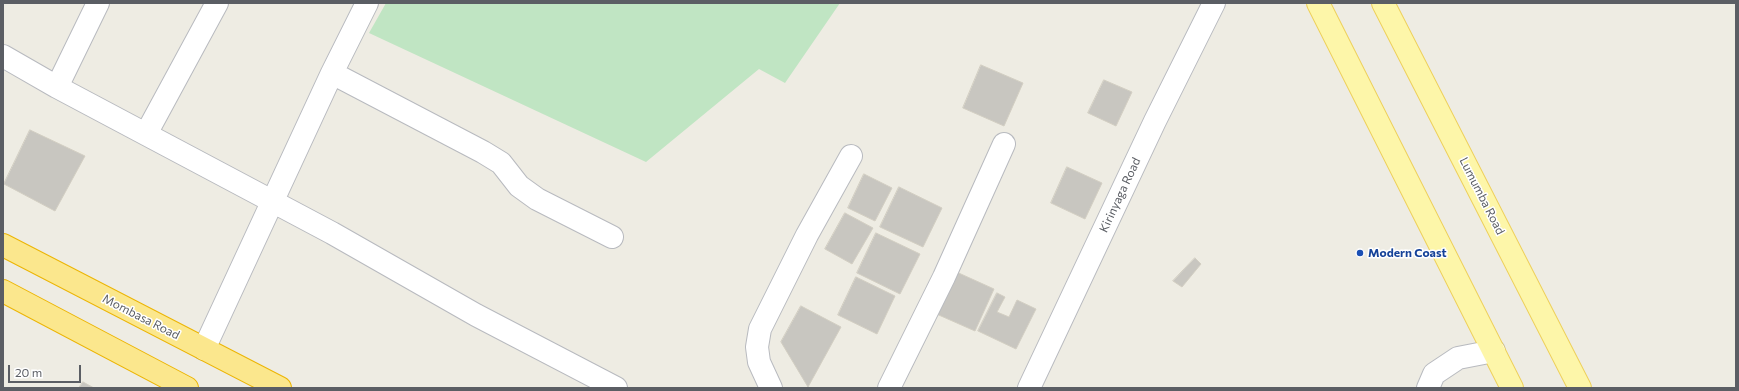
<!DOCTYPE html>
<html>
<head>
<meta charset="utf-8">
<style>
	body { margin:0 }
	#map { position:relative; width:1739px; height:391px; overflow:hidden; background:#eeece3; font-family:Commissioner,sans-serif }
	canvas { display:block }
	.frame { position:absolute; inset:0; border:4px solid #5b5e64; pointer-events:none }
	.scale { position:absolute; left:8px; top:365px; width:73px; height:18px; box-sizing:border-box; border:2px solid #5b5e64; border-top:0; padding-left:5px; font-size:12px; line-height:14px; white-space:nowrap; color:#5b5e64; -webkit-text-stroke:3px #fff; paint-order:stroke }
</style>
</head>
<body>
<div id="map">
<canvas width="1739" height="391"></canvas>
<div class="frame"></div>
<div class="scale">20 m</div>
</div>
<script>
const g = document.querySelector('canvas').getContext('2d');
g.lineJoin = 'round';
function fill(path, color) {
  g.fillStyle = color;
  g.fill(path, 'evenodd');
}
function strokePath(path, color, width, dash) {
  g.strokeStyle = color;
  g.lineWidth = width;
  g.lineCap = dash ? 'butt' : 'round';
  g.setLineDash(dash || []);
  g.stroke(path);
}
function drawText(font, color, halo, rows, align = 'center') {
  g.font = font + ' Commissioner,sans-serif';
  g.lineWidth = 3;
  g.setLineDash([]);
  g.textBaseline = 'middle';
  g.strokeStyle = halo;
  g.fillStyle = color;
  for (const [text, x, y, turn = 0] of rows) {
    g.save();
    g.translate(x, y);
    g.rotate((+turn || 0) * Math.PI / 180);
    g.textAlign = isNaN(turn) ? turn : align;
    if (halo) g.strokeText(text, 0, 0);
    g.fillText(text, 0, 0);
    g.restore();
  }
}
fill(new Path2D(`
	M386,3H840L785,83L759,69L646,162L369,33Z`), '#c0e5c3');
const building = new Path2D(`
	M981,65L1023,83L1004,126L963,108Z
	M1104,80L1132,92L1116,126L1088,113Z
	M30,130L85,156L55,211L4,184Z
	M1067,167L1102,183L1085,219L1051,203Z
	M864,174L892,188L875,221L848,208Z
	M899,187L942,208L923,247L880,227Z
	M845,213L873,228L852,264L825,249Z
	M876,233L920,254L900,294L857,273Z
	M1195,258L1201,264L1182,287L1173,281Z
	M952,270L994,289L975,331L932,312Z
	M856,277L895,296L877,334L838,315Z
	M997,293L1005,297L997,312L1009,317L1017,300L1036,309L1016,349L978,331Z
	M801,306L841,327L808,387L781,342Z
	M83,382L94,388H79Z`);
fill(building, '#c8c6c0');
strokePath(building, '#d2cec2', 1);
const minor = new Path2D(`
	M3,56L57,87L332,233L476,315L616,388
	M332,73L483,152L501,163L519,186L537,199L612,237
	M57,87L98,3
	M146,134L217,3
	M204,349L332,73L367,3
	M771,388L759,362L757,347L760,329L807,235L851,156
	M889,388L944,277L1004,144
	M1029,388L1155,121L1214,3
	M1428,388L1434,374L1458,358L1494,351`);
const major = new Path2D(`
	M1318,3L1512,388
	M1383,3L1580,388`);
const highway = new Path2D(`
	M3,245L280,388
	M3,291L187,388`);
strokePath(minor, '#b8babf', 24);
strokePath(major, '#eed05b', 24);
strokePath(highway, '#ecb505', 24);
strokePath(minor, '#fff', 22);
strokePath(major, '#fdf6a9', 22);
strokePath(highway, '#fbe78d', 22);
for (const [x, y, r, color] of [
	[1360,253,4,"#1a4fb4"]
]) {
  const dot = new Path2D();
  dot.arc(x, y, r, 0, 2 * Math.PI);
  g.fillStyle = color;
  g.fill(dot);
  strokePath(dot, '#fff', 1.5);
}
drawText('12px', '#5b5e64', '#fff', [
	["Kirinyaga Road",1120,195,-65],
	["Lumumba Road",1482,196,63],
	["Mombasa Road",141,317,27]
]);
drawText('bold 12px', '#164399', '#fff', [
	["Modern Coast",1368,253]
], 'left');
</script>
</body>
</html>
